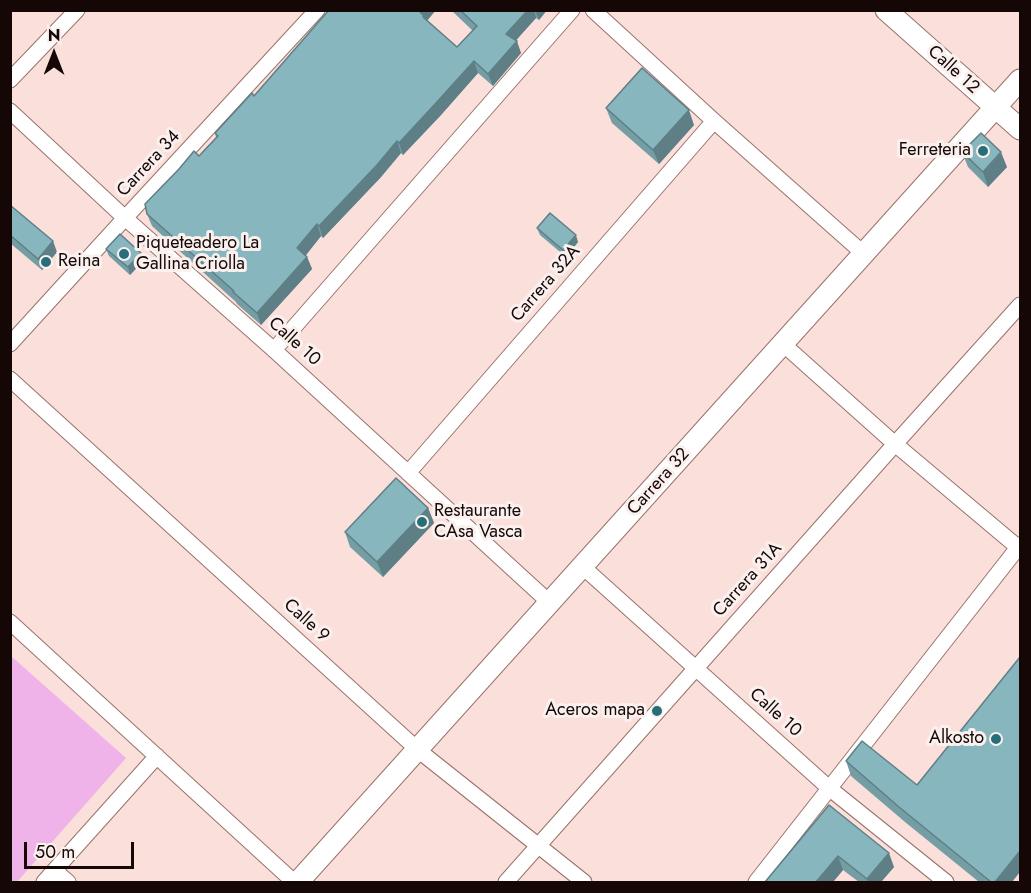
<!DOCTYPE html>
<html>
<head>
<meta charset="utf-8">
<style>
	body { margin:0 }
	#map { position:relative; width:1031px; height:893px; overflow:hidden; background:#fadfda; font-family:Jost,sans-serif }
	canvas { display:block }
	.frame { position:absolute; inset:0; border:12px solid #150705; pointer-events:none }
	.north { position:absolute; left:24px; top:24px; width:60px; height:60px; -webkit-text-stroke:4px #faf1ef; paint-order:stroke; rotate:0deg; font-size:16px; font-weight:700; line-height:24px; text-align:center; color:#150705 }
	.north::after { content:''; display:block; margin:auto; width:21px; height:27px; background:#150705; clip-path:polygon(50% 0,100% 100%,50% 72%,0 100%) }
	.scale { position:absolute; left:24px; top:842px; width:110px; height:27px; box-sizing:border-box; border:3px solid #150705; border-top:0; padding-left:8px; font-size:18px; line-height:21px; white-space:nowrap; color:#150705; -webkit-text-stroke:4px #faf1ef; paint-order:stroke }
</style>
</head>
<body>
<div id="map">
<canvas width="1031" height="893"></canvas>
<div class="frame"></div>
<div class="north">N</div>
<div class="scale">50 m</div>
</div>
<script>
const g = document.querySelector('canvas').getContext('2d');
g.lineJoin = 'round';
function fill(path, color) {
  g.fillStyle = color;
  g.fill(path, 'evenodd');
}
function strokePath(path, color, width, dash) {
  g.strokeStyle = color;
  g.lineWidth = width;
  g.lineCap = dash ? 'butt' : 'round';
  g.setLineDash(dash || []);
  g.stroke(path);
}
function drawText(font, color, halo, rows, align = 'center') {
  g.font = font + ' Jost,sans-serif';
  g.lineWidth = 6;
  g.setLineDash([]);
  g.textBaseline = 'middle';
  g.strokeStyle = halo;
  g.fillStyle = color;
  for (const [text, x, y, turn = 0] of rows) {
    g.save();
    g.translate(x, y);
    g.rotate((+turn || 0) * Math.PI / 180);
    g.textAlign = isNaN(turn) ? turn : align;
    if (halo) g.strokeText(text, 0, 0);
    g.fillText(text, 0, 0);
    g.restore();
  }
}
fill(new Path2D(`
	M11,656L126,758L17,882H10Z`), '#f0b3e9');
const street = new Path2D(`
	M593,10L714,121L864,254
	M10,80L77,10
	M10,111L125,218L274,350L550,603
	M10,344L125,218L317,10
	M783,344L895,444L1020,549
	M274,350L572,10
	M10,379L418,750L584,882
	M408,473L714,121
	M583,567L829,788L946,882
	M10,622L294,882
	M55,871L68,882
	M44,882L157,756
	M506,882L895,444L1020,305
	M756,882L1020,545`);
const secondary = new Path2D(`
	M886,10L1020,129
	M298,882L1020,80`);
strokePath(street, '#9a726b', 17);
strokePath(secondary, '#9a726b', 23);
strokePath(street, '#fff', 15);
strokePath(secondary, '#fff', 21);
fill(new Path2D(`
	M329,10H436L427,20L457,47L473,31L451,10H547L539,20L536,18L515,41L521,53L493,86L478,73L441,115L403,155L401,153L381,177L323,238L321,236L306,255L307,257L312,269L261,325L237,304L236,302L152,226L147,214L216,137L215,133L254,96Z
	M606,108L694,125L659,164L612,123Z
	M962,152L1007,167L988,187L968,167Z
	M10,205L57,252L42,270L10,243Z
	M537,228L578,242L566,257L540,235Z
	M106,249L144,260L130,275L109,256Z
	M428,508L434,523L383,577L350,547L345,532Z
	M846,761L1012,882H979L905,822L851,776Z
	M829,805L894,867L881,882H859L843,870L833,882H765Z`), '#749da4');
fill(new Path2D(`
	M421,10H436L426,22L420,12Z
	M528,10H534L536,18L511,46L506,34Z
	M535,10H547L539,20Z
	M517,41L521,53L493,86L488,74Z
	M474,61L478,73L441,115L403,155L399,143Z
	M689,110L694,125L659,164L653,150Z
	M397,141L401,153L381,177L323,238L319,226Z
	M1001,152L1007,167L988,187L983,172Z
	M317,224L321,236L302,260L297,248Z
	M576,235L578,242L566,257L563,250Z
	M53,241L57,252L42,270L38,259Z
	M141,253L144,260L130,275L128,267Z
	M307,257L312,269L261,325L257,313Z
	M428,508L434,523L383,577L377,562Z
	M1020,851V872L1012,882H995Z
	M889,853L894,867L881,882H868L867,879Z
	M838,856L843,870L833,882H816Z`), '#5e7f86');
const building = new Path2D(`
	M329,10H421L420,12L424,16L423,17L457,47L477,26L460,10H528L506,34L517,41L488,74L474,61L436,103L399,143L397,141L377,165L319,226L317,224L297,248L307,257L257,313L233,292L234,291L147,214L145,204L179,169L194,151L199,156L218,136L215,133L252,93L254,96Z
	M642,68L689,110L653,150L606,108Z
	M981,133L1001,152L983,172L962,152Z
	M10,205L53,241L38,259L10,235Z
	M550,213L576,235L563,250L537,228Z
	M120,234L141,253L128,267L106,249Z
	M396,478L428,508L377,562L345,532Z
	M1020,657V851L995,882H991L899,807L846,761L862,741L917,785Z
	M829,805L889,853L867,879L838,856L816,882H765Z`);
fill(building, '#87b6bf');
strokePath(building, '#5e7f86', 1.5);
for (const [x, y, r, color] of [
	[983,151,6,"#266e7a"],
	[124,254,6,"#266e7a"],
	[46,262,6,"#266e7a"],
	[422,522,6,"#266e7a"],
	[657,711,6,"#266e7a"],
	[996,739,6,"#266e7a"]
]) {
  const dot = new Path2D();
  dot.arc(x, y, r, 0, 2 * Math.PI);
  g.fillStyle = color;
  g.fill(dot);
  strokePath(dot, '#faf1ef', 2);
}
drawText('18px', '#150705', '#faf1ef', [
	["Calle 12",953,70,42],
	["Carrera 34",149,164,-47],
	["Carrera 32A",546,284,-49],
	["Calle 10",294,342,42],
	["Carrera 32",659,482,-48],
	["Carrera 31A",748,580,-48],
	["Calle 9",306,621,42],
	["Calle 10",775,713,42]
]);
drawText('18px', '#150705', '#faf1ef', [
	["Ferreteria",971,151],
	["Piqueteadero La",136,244,"left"],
	["Gallina Criolla",136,265,"left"],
	["Reina",58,262,"left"],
	["Restaurante",434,512,"left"],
	["CAsa Vasca",434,533,"left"],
	["Aceros mapa",645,711],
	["Alkosto",984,739]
], 'right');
</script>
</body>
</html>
